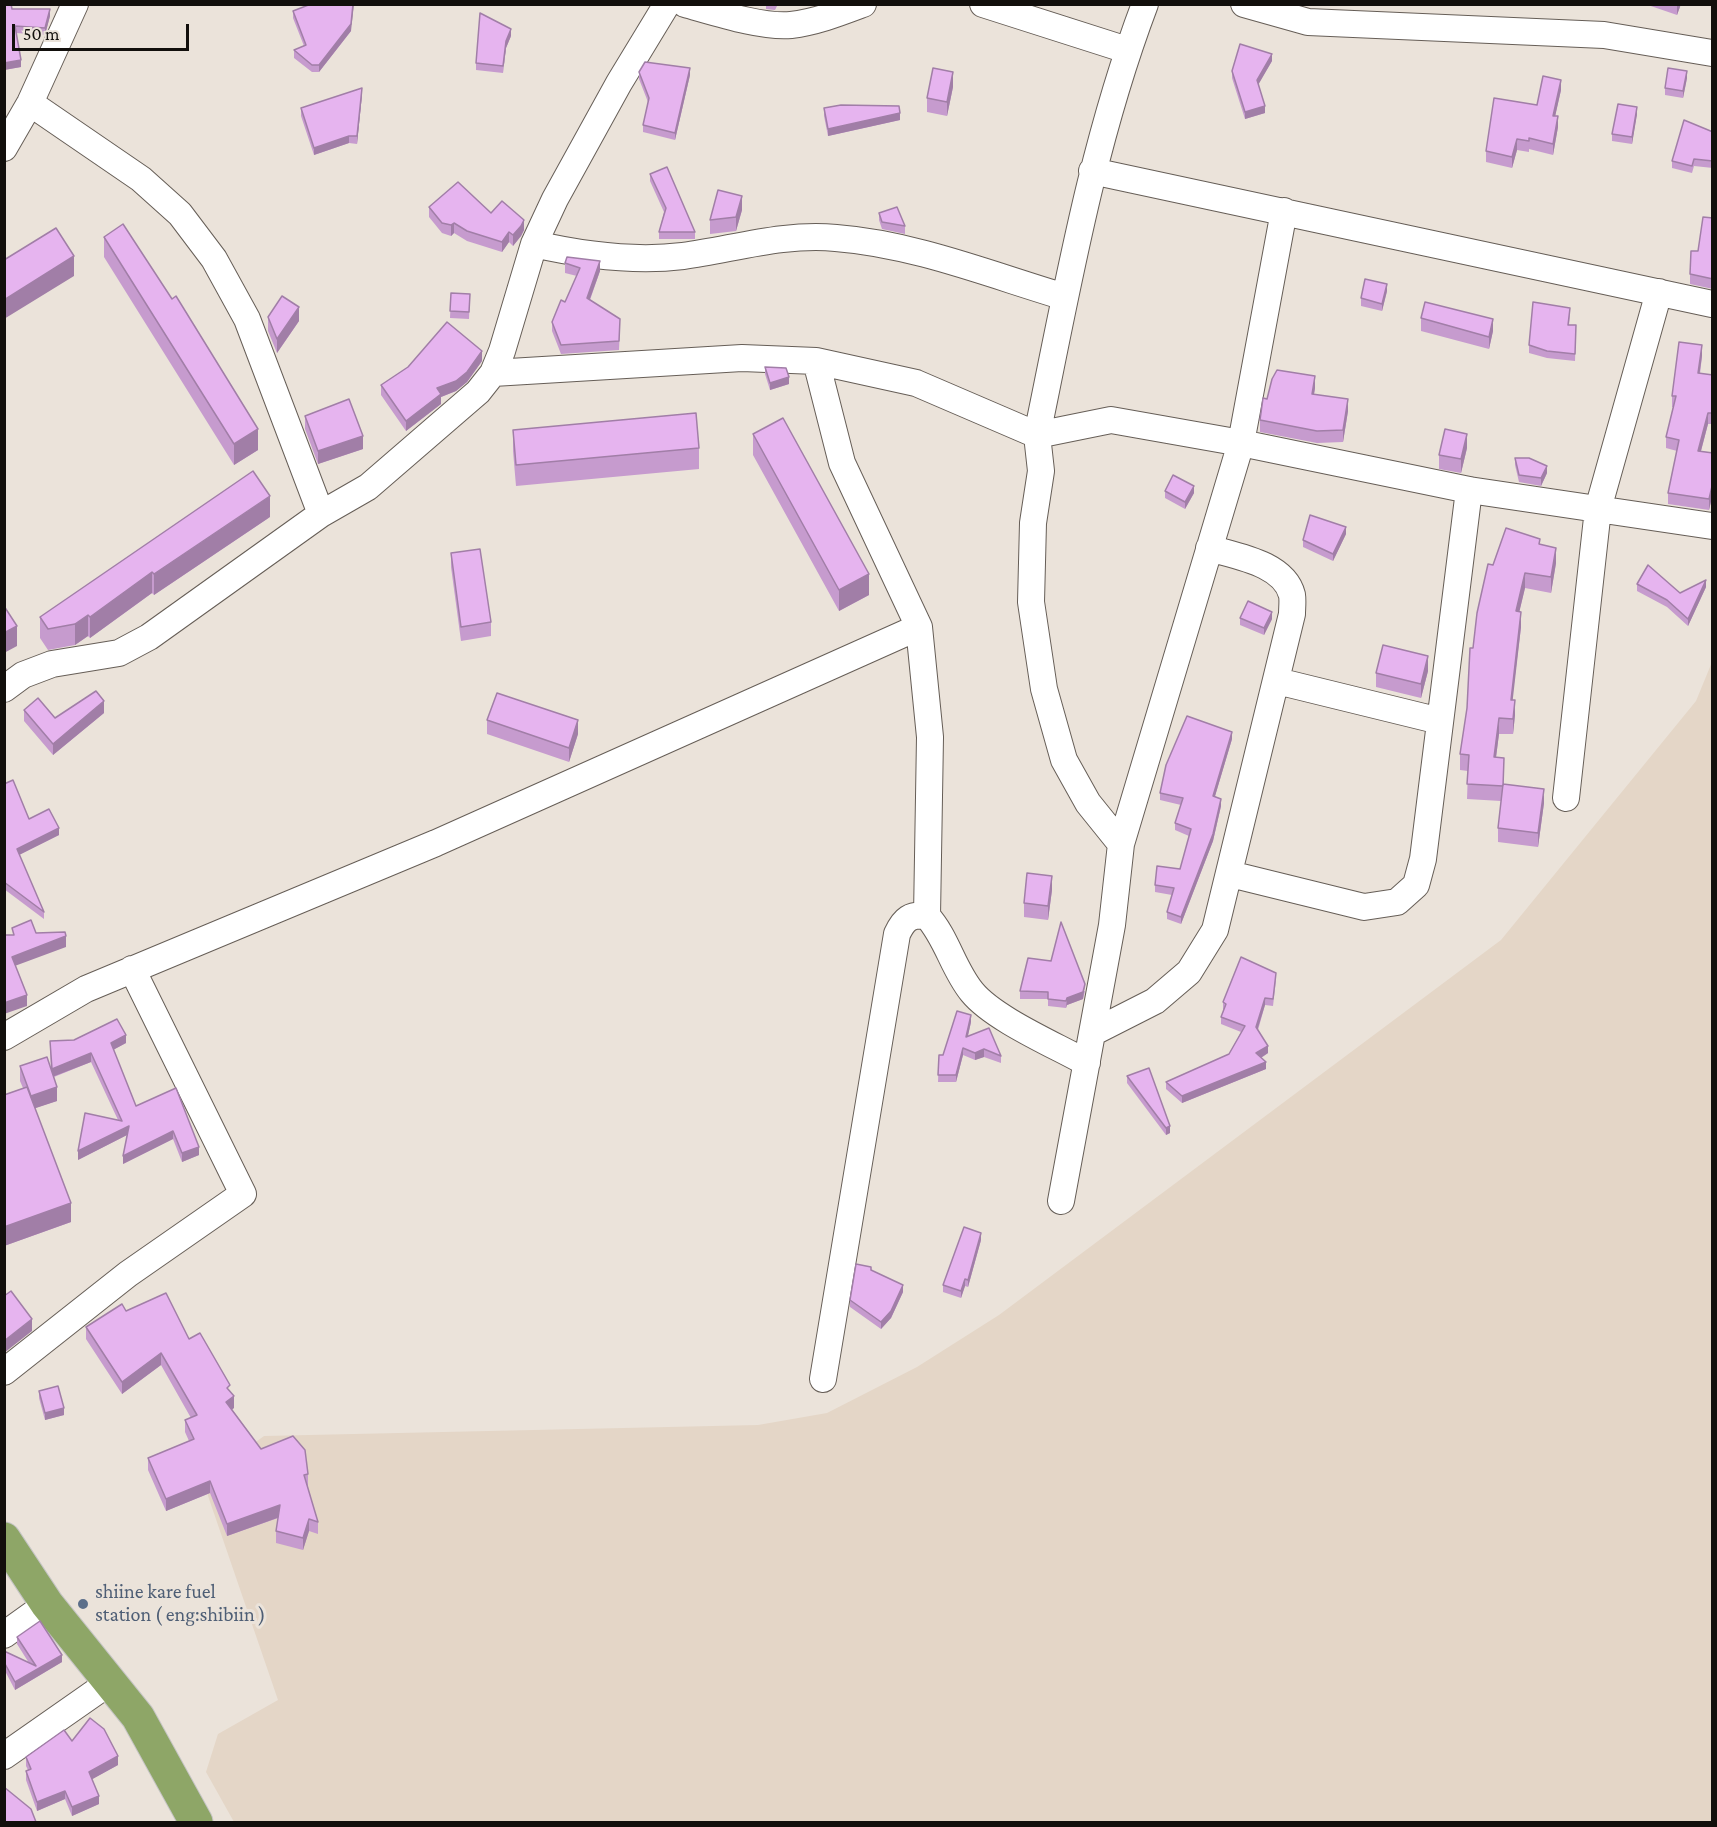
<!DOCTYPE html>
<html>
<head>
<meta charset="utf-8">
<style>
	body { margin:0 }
	#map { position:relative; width:1717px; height:1827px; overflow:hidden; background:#ebe3da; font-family:"Crimson Pro",serif }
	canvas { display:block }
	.frame { position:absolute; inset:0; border:6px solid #120f0c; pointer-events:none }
	.scale { position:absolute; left:12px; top:24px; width:177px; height:27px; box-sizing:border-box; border:3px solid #120f0c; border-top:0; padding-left:8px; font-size:18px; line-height:21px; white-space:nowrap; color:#120f0c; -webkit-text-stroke:4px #ebe3da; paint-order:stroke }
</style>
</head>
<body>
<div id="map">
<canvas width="1717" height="1827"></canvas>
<div class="frame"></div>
<div class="scale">50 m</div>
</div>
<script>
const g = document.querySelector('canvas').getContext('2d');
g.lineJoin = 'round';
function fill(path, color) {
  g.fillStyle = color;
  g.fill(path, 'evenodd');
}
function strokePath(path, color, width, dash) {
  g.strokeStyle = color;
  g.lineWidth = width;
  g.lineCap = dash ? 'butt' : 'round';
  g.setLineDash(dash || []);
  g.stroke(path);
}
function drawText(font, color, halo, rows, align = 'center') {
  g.font = font + ' "Crimson Pro",serif';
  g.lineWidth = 6;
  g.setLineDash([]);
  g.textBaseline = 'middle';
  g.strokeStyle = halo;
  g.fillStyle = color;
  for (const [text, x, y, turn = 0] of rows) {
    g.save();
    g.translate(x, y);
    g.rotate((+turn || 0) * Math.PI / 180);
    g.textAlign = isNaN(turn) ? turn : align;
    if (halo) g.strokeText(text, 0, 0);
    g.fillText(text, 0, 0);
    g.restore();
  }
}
fill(new Path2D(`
	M1712,662V1822H234L206,1772L218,1734L278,1700L207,1493L216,1471L264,1436L758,1425L827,1413L917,1367L999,1315L1501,940L1696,701Z`), '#e4d6c7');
const minor = new Path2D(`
	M685,4C714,12 763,28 791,25C816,22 839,13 863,4
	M983,4L1127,50
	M1244,4L1308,22L1604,35L1712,53
	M30,103L141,179L180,214L214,259L247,319L321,514
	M4,148L30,103L75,4
	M1092,171L1712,304
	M534,244C582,255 633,262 683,256C734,249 784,233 836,238C914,244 991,275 1065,297
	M816,361L842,463L919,627L930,737L927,916
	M493,373L742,358L816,361L916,383L1037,435L1111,420L1241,443L1469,490L1712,526
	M1277,681L1440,721
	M4,689L23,675L52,664L119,653L149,637L321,514L368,487L478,392L493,373L502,351L534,244L555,199L619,83L667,4
	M1566,798L1598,509L1659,292
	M1121,844L1241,443L1284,211
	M1230,874L1364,907L1397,902L1416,885L1423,859L1469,490
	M1092,1033L1155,1001L1189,972L1215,930L1292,614C1292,608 1293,601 1292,595C1284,563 1235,556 1209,548
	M4,1037L86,989L436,843L919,627
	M1061,1201L1112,925L1121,844L1088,803L1064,760L1044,689L1031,602L1033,523L1041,471L1037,435C1067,290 1092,144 1145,4
	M4,1372L128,1274L243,1194L132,969
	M823,1379L897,934C904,919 910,914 927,916C947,938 953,969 972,992C994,1019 1055,1045 1087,1063
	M4,1635L47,1604
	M4,1756L110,1682`);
const highway = new Path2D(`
	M4,1539L47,1604L138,1717L196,1822`);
strokePath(minor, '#665e57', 28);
strokePath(highway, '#c6c5c5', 35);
strokePath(minor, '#fff', 26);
strokePath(highway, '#8ea667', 33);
fill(new Path2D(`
	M4,4L12,9L50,16L45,35L16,33L21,67L4,70Z
	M766,4H778L775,10L766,9Z
	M1645,4H1681L1677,15Z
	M293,11L351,31L319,72H312L294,58V50L304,46L293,18Z
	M511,36L506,48L503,73L476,70V63Z
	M1272,61L1258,84L1265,113L1245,119L1232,78V71Z
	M639,72L690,75L675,140L643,132V125L648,102L639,79Z
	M1687,78L1683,98L1665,95V88Z
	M953,87L947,116L927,112V98Z
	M1561,90L1555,116L1558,127L1553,155L1529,149V152L1517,150L1512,168L1486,162V151L1537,105Z
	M362,95L357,144L349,143L314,155L301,116V108Z
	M824,108L900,120L828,136L824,116Z
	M1637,114L1632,144L1612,141V134Z
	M1713,132V168L1694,166L1692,173L1672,168V161Z
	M650,174L695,232V239H659V232L664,212L650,181Z
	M429,207L491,213L524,230L521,236L513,246L509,242L502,252L467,241L454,233L451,236L442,233L429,217Z
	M742,210L736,231L710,234V220Z
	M879,213L905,226V234L882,229L879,220Z
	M1713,218V289L1690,284V274Z
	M104,237L258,450L234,465L104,257Z
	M565,263L600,271L590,300L620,328L619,350L561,354L552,331V322L565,302L577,276L565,273Z
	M1387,291L1382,311L1361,306V298Z
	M451,293L470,294L469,319L450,318Z
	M1570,315L1569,325H1576L1575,361L1547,358L1529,353V345Z
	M268,317L299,321L277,353L268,331Z
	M1421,318L1493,331L1489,349L1421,331Z
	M1702,356L1700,374L1713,375V424H1708L1701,451L1713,453V493L1709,510L1668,504V493L1677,451L1666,448V437L1673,407H1672V396Z
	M482,361L467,382L456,391L441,397V404L406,431L381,395V385Z
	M765,367L789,384L770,390L765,374Z
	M1315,388L1314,394L1348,411L1343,442L1317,443L1260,432V420L1267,399Z
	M305,416L363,449L318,464L305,429Z
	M513,430L699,448V469L516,486L513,451Z
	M753,434L869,595L839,611L753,455Z
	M1467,448L1461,473L1439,469V455Z
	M1515,458L1547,473L1541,486L1519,482L1515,465Z
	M1165,491L1194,493L1185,509L1165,498Z
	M270,517L154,595L152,593L90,638L88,636L75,645L48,650L40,638V617Z
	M1346,534L1333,561L1303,547V540Z
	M1540,544L1556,563L1551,593L1525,588L1519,612L1521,627L1512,700L1515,715L1513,734H1499L1496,757L1504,784L1544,803L1538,847L1498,842V828L1501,801L1467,799L1468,771L1460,770V754L1467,708L1473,648L1493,565Z
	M451,553L491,622V636L461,641L451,567Z
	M1637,584L1680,593L1706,587L1688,626L1667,607L1637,591Z
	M1240,618L1272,619L1264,635L1240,625Z
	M1428,671L1421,698L1376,687V673Z
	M24,710L55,718L104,713L53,755L24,721Z
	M487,720L578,734L569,762L487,734Z
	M1232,739L1215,796L1221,806L1213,841L1181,924L1167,919V912L1172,895L1155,892V885L1180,869L1189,836L1175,830V823L1181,805L1160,800V793Z
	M4,784L29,819L59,835L19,855L44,912V919L4,889Z
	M1052,890L1048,920L1024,917V903Z
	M1276,980L1273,1006L1265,1005L1258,1030L1268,1053L1261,1058L1266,1069L1182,1103L1166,1089V1082L1229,1054L1241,1032L1221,1024V1017L1224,1010L1223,1009V1002Z
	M1020,991H1085L1083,999L1067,1005L1066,1008L1048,1006V999H1020Z
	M971,1022L968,1036L1001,1056V1063L984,1057L975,1060L963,1055L956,1082H938L939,1055H943Z
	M126,1043L113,1050L136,1106L176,1088L199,1155L182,1162L173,1139L123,1164L127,1135L78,1160L118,1120L91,1062L54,1077L57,1101L35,1108L71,1222L4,1246V1095L23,1088L20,1081V1066L51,1070L50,1049Z
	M1127,1076L1170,1133L1166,1135L1127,1083Z
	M981,1240L968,1287L965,1286L961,1298L943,1292V1285Z
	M871,1270L903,1292L891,1318L881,1329L850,1307V1300Z
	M126,1311L189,1339L230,1392L234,1408L232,1409L261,1449L308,1474V1486H307L318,1522V1534L309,1531L303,1550L276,1543V1531L278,1518L227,1536L210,1493L166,1511L148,1470V1458L189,1441L185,1432V1420L191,1418L161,1365L122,1394L86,1339V1327Z
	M39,1391L64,1415L45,1420L39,1398Z
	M17,1637L62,1662L15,1690L4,1669V1651L29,1663L17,1644Z
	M72,1741L118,1765L92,1779L99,1804L72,1816L65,1799L37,1811L26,1780V1771L28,1770L26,1766V1757Z`), '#c69bce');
fill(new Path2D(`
	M353,4H354L351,31L319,72V65Z
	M1677,4H1681L1677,15Z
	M50,9V16L45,35V28Z
	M511,29V36L506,48L503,73L506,41Z
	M1272,54V61L1257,87V80Z
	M21,60V67L4,70V63Z
	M690,68V75L675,140V133Z
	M1687,71V78L1683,98V91Z
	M953,72V87L947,116V102Z
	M1561,80V90L1553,126V116Z
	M362,88V95L357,144V136Z
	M1265,106V113L1245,119V112Z
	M1637,107V114L1632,144V137Z
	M900,113V120L828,136V129Z
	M1558,116V127L1553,155V144Z
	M349,136V143L314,155V148Z
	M1517,139V150L1512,168V157Z
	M742,196V210L736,231V217Z
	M524,220V230L521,236L513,246V235Z
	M454,223V233L451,236V225Z
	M509,232V242L502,252V242Z
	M74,256V276L4,319V300Z
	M600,261V271L587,307V298Z
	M1387,284V291L1382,311V304Z
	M299,307V321L277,353V339Z
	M1493,319V331L1489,349V337Z
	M1702,345V356L1698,384V373Z
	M482,351V361L467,382L456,391L441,397V404L406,431V421L437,388Z
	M1315,376V388L1312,406V394Z
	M789,377V384L770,390V383Z
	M1348,399V411L1343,442V430Z
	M1708,413V424L1698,462V451Z
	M258,429V450L234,465V444Z
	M1467,434V448L1461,473V459Z
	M363,436V449L318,464V451Z
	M1547,466V473L1541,486V478Z
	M1713,482V493L1709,510V499Z
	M1194,486V493L1185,509V502Z
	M270,496V517L154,595V574Z
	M1346,527V534L1333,561V554Z
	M1556,548V563L1551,593V577Z
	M152,572V593L90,638V617Z
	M1525,573V588L1516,626V611Z
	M869,574V595L839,611V590Z
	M1706,580V587L1688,626V619Z
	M1272,612V619L1264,635V628Z
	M1521,612V627L1511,715V700Z
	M88,615V636L75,645V624Z
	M17,626V646L4,653V633Z
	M1428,656V671L1421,698V684Z
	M1515,700V715L1513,734V719Z
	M104,701V713L53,755V744Z
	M1499,718V734L1494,773V757Z
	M578,720V734L569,762V748Z
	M1232,732V739L1213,803V796Z
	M1544,789V803L1538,847V833Z
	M1221,799V806L1213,841L1181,924V917Z
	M59,828V835L17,856V849Z
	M1052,876V890L1048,920V906Z
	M66,936V947L12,967V957Z
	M1085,984L1083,999L1067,1005L1066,1008L1067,998Z
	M27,995V1006L4,1014V1003Z
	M1265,998V1005L1256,1034V1027Z
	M971,1015V1022L966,1044V1037Z
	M126,1035V1043L111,1051V1043Z
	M1268,1046V1053L1256,1061V1053Z
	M963,1048V1055L956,1082V1075Z
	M984,1049V1057L975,1060V1053Z
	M91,1053V1062L52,1077V1069Z
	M1266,1062V1069L1182,1103V1096Z
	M57,1087V1101L30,1110V1096Z
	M129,1126V1134L78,1160V1151Z
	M1170,1126V1133L1166,1135V1128Z
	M173,1131V1139L123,1164V1156Z
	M199,1147V1155L182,1162V1153Z
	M71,1203V1222L4,1246V1227Z
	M981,1233V1240L968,1287V1280Z
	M965,1279V1286L961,1298V1291Z
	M903,1285V1292L891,1318L881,1329V1322Z
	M32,1319V1331L4,1353V1341Z
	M161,1353V1365L122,1394V1382Z
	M234,1396V1408L226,1414V1402Z
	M64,1408V1415L45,1420V1413Z
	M210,1481V1493L166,1511V1499Z
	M280,1505V1517L227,1536V1524Z
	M309,1519V1531L303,1550V1538Z
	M62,1655V1662L15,1690V1682Z
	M118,1756V1765L89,1781V1772Z
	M65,1791V1799L37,1811V1802Z
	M99,1796V1804L72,1816V1807Z`), '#a17ea7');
const building = new Path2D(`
	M4,4H11L12,9H50L45,28L15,26L21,60L4,63Z
	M311,4H353L351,24L319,65H312L294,50L306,45L293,11Z
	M480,13L511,29L506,41L503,66L476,63Z
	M1240,44L1272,54L1257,80L1265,106L1245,112L1232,71Z
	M645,62L690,68L675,133L643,125L649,98L639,72Z
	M933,68L953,72L947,102L927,98Z
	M1668,68L1687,71L1683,91L1665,88Z
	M1543,76L1561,80L1553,116H1558L1553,144L1529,138V141L1517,139L1512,157L1486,151L1494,98L1537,105Z
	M362,88L357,136H349L314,148L301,108Z
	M1618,104L1637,107L1632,137L1612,134Z
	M841,105L899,106L900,113L828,129L824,108Z
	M1684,120L1713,132V161L1694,159L1692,166L1672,161Z
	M667,167L695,232H659L666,208L650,174Z
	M458,182L491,213L502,201L524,220L521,226L513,235L509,232L502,242L467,231L454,223L451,225L442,223L429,207Z
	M718,190L742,196L736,217L710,220Z
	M897,207L905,226L882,222L879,213Z
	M1703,217L1713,218V279L1690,274L1691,251H1698Z
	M123,224L172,299L176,296L258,429L234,444L104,237Z
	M56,228L74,256L4,300V260Z
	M567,257L600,261L587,298L620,319L619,341L561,345L552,322L561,300L565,302L580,268L565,263Z
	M1365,279L1387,284L1382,304L1361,298Z
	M451,293L470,294L469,312L450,311Z
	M282,296L299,307L277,339L268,317Z
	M1425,302L1493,319L1489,337L1421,318Z
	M1533,302L1570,308L1568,325H1576L1575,354L1547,351L1529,345Z
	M447,322L482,351L467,372L456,381L437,388L441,394L406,421L381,385L408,367Z
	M1679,342L1702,345L1698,373L1713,375V413H1708L1698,451L1713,453V482L1709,499L1668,493L1679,440L1666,437L1676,396H1672Z
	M765,367L786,368L789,377L770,383Z
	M1277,370L1315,376L1312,394L1348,399L1343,430L1317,431L1260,420L1263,398L1267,399L1272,379Z
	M349,399L363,436L318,451L305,416Z
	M696,413L699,448L516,465L513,430Z
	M783,418L869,574L839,590L753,434Z
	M1445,429L1467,434L1461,459L1439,455Z
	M1515,458H1529L1547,466L1541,478L1519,475Z
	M253,471L270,496L154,574L152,572L90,617L88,615L75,624L48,629L40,617Z
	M1173,475L1194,486L1185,502L1165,491Z
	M1310,515L1346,527L1333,554L1303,540Z
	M1506,528L1540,539L1539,544L1556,548L1551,577L1525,573L1516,611L1521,612L1511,700H1515L1513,719L1499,718L1494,757L1504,758L1503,786L1467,784L1469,755L1460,754L1467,708L1470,648H1473L1477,613L1488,564L1493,565Z
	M480,549L491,622L461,627L451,553Z
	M1648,565L1680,593L1706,580L1688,619L1667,600L1637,584Z
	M1248,601L1272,612L1264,628L1240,618Z
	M4,606L17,626L4,633Z
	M1383,645L1428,656L1421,684L1376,673Z
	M96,691L104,701L53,744L24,710L38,698L55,718Z
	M497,693L578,720L569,748L487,720Z
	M1187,716L1232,732L1213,796L1221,799L1213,834L1181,917L1167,912L1174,888L1155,885L1157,866L1180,869L1191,829L1175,823L1183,798L1160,793L1166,765Z
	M13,780L29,819L49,809L59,828L17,849L44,912L4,882V784Z
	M1503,784L1544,789L1538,833L1498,828Z
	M1027,873L1052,876L1048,906L1024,903Z
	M31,920L36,933L65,932L66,936L12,957L27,995L4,1003V935H14L12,928Z
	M1061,922L1085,984L1083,992L1067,998L1066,1001L1048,999V992L1020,991L1028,958L1051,961Z
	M1241,957L1276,973L1273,999L1265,998L1256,1027L1268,1046L1256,1053L1266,1062L1182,1096L1166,1082L1229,1054L1245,1026L1221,1017L1226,1004L1223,1002Z
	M957,1011L971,1015L966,1037L989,1028L1001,1056L984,1049L975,1053L963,1048L956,1075H938L939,1055H943Z
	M117,1019L126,1035L111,1043L136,1106L176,1088L199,1147L182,1153L173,1131L123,1156L129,1126L78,1151L85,1113L122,1121L91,1053L52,1069L50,1041L74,1040Z
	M47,1057L57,1087L31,1096L20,1066Z
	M1149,1068L1170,1126L1166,1128L1127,1076Z
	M27,1087L71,1203L4,1227V1095Z
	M964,1227L981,1233L968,1280L965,1279L961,1291L943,1285Z
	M856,1264L871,1267V1270L903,1285L891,1311L881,1322L850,1300Z
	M11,1291L32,1319L4,1341V1296Z
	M166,1293L189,1339L200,1333L230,1385L227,1388L234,1396L226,1402L261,1449L293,1436L305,1450L308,1474L304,1475L318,1522L309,1519L303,1538L276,1531L280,1505L227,1524L210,1481L166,1499L148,1458L194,1439L185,1420L197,1415L161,1353L122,1382L86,1327L122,1304L126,1311Z
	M58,1386L64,1408L45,1413L39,1391Z
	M40,1621L62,1655L15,1682L4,1662V1651L36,1666L17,1637Z
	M90,1718L104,1729L118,1756L89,1772L99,1796L72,1807L65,1791L37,1802L26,1771L31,1769L26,1757L64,1730L72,1741Z
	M4,1787L31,1809L36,1822H5Z`);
fill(building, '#e6b4ef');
strokePath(building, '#a17ea7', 1.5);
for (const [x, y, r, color] of [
	[83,1604,6,"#5c6f8a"]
]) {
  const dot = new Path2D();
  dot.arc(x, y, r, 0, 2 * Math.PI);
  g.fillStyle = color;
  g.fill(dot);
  strokePath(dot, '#ebe3da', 2);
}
drawText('20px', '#4e5e75', '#ebe3da', [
	["shiine kare fuel",95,1592],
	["station ( eng:shibiin )",95,1615]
], 'left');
</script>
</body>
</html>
